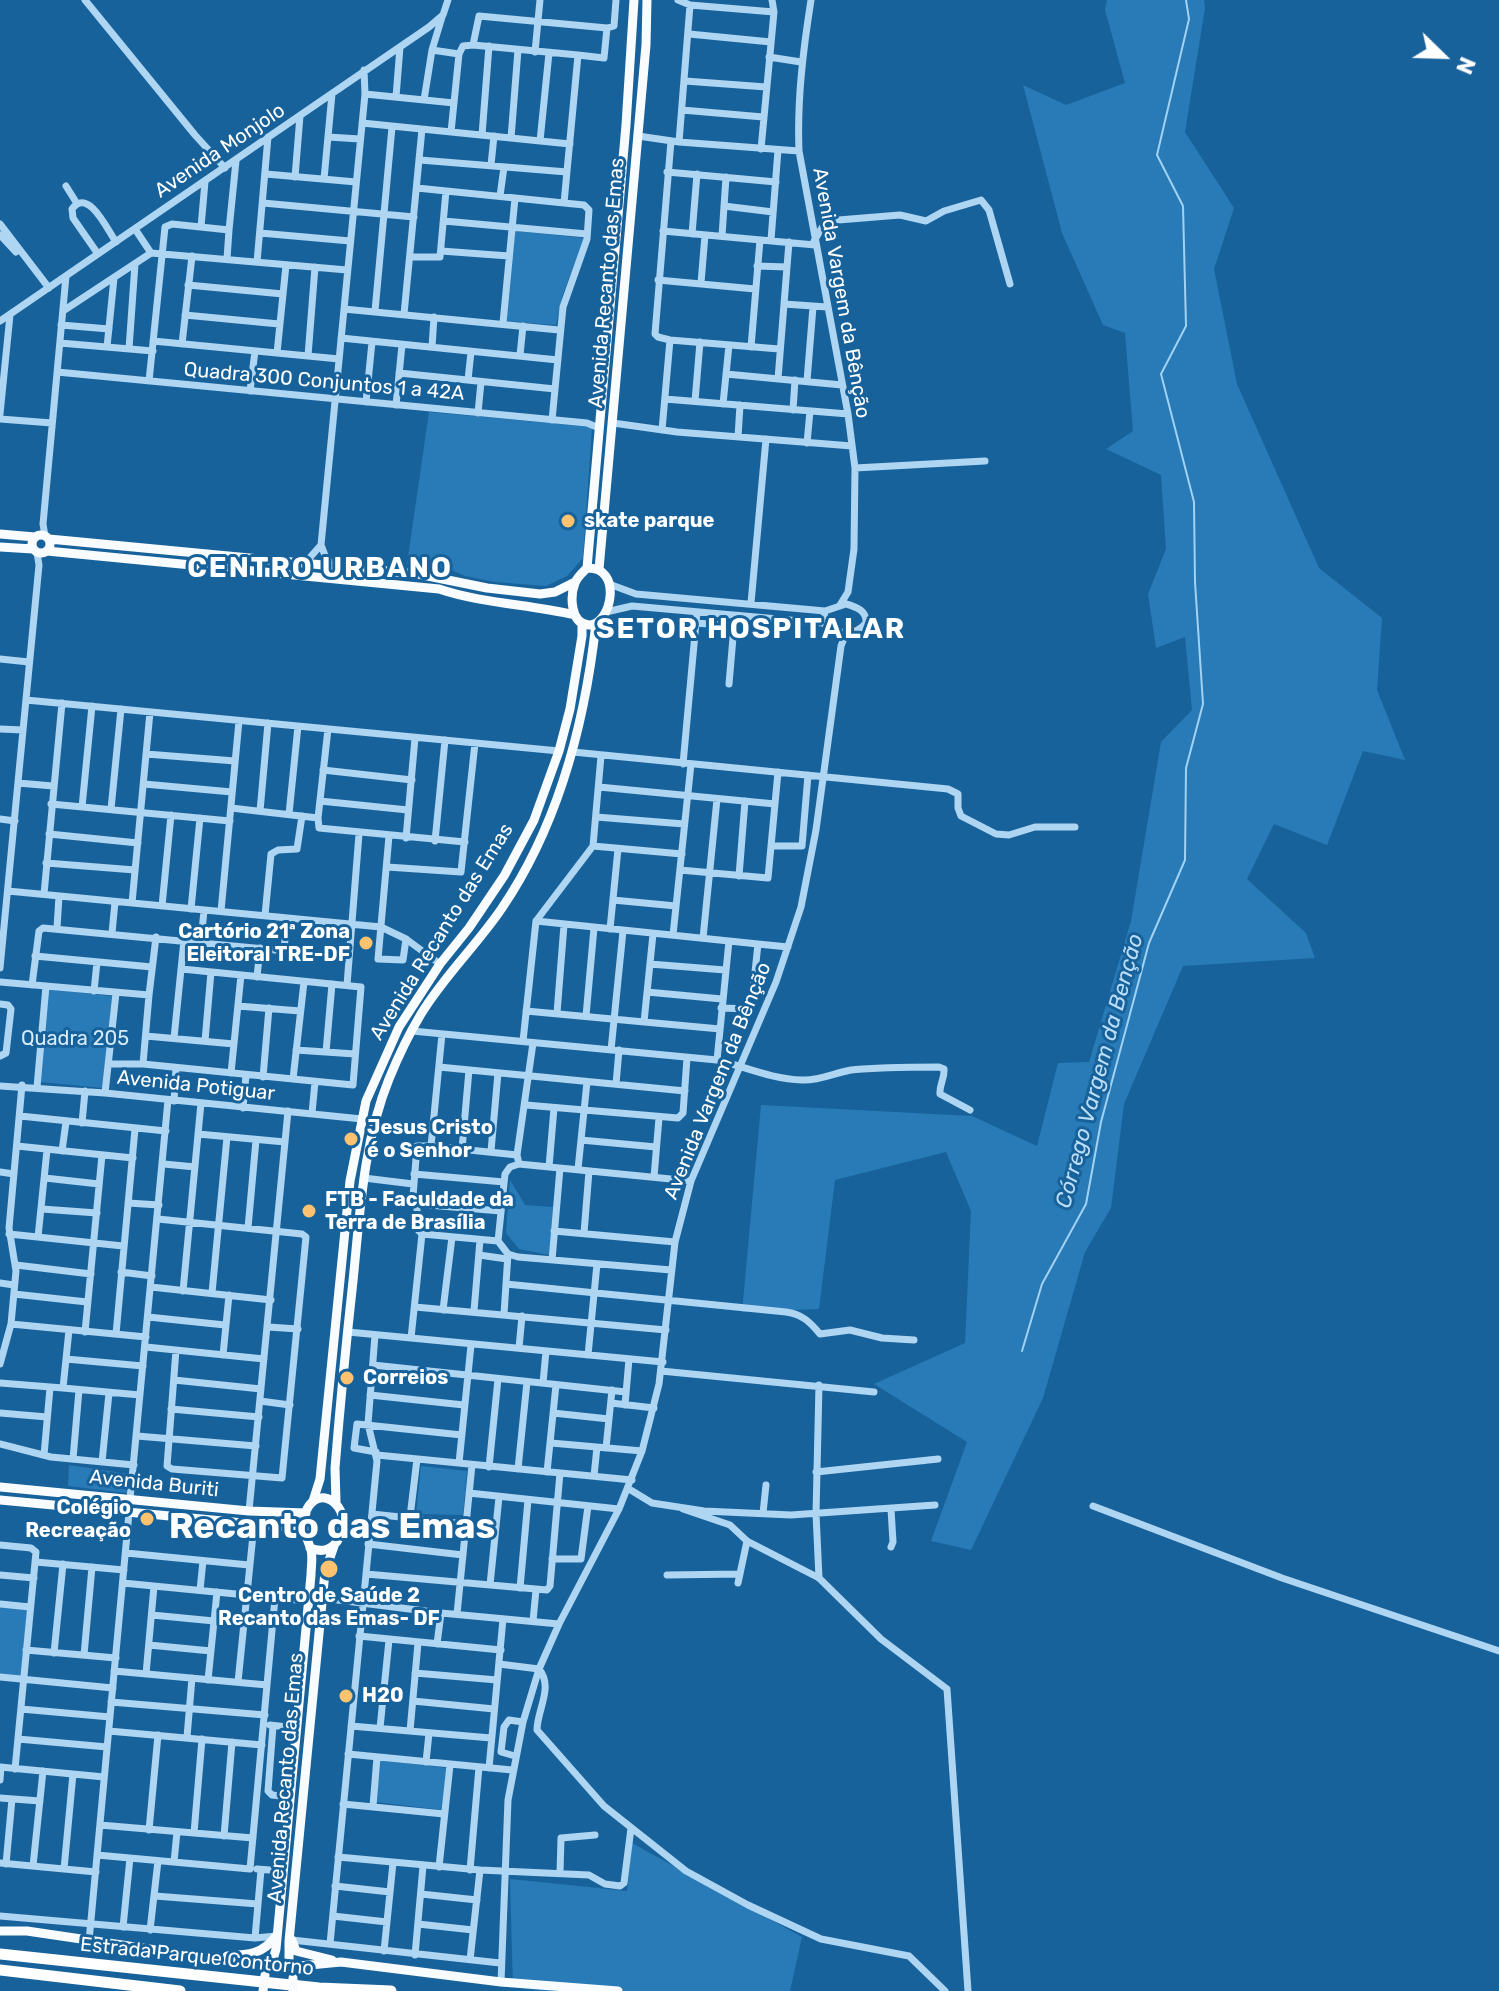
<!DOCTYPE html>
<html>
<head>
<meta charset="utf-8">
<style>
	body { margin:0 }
	#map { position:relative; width:1499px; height:1991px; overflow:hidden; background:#18629b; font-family:Rubik,sans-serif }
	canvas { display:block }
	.north { position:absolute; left:1403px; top:16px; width:80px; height:80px; -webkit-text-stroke:6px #18629b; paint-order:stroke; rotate:113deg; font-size:22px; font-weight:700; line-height:32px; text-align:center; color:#fff }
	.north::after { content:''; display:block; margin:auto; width:28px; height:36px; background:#fff; clip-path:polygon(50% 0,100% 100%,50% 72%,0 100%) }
</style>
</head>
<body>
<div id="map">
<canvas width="1499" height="1991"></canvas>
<div class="north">N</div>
</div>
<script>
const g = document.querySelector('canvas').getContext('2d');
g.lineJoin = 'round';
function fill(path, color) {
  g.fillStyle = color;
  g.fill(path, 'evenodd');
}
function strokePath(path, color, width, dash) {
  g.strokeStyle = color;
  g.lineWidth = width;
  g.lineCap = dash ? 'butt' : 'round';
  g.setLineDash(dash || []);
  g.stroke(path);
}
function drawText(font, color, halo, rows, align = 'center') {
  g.font = font + ' Rubik,sans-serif';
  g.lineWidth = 6;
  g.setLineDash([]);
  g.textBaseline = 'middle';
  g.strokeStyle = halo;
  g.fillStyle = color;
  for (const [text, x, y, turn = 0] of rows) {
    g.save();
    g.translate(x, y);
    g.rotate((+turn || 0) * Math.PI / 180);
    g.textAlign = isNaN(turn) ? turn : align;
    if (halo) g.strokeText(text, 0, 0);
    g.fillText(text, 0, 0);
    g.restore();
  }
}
fill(new Path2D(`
	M1107,0H1204L1205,8L1185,132L1234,208L1214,269L1237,384L1319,568L1382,618L1377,690L1405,760L1363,751L1327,845L1274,824L1247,879L1306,933L1315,958L1183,966L1124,1104L1111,1208L1085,1252L1043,1398L971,1550L931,1541L967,1442L874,1384L965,1343L971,1211L946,1152L835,1180L819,1309L742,1312L761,1105L972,1116L1037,1146L1058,1063L1089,1062L1131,921L1161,742L1192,710L1185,637L1156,648L1148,594L1166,549L1161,475L1106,449L1133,431L1125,333L1103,325L1062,233L1023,85L1066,105L1125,83L1105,10Z
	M515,231L584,238L562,297L556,325L505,321Z
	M429,412L592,427L583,558L567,576L546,586L495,582L465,576L449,569L407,564Z
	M46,989L112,996L103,1088L40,1082Z
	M510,1180L525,1205L553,1207L549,1255L519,1249L506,1233Z
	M69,1465L129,1474L127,1493L68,1486Z
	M421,1466L467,1471L463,1515L416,1514Z
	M0,1607L27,1610L22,1676L0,1674Z
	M378,1760L447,1768L442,1810L376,1802Z
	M632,1843L802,1937L790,1991H541L513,1987L510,1879L627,1891Z`), '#287bb7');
strokePath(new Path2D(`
	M1022,1351L1042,1284L1086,1204L1101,1122L1149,943L1185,860L1186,768L1203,704L1195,582L1194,502L1161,374L1186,326L1183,206L1157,155L1189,19L1186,0`), '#a1d2f4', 2);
strokePath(new Path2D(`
	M85,0L195,135L225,168
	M678,0L690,5L774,12
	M811,0C803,51 797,100 799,151L848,414L855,468L854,549L848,592L840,605
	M689,34L771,42
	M473,45L479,16L607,28
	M432,50L459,54
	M535,52L540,0
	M769,57L801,62
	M685,81L766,87
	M365,94L454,103
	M396,97L400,47
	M424,100L432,50L442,17
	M682,110L763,117
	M362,123L570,144
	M451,132L459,54L463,46L473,45L578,55
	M482,135L489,46
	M638,136L679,142L799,151
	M328,137L360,139
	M511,138L518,50
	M540,141L549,53
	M671,141L655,334L658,337L670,340L779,349
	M679,142L690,5
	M761,149L774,12L772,0
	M420,160L567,172
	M491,165L494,136
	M667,172L776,182
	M266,174L356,182
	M295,177L300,116
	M324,179L332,94
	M66,186L76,202
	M417,188L564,203
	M500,196L504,167
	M263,203L414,217
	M724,206L773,212
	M444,221L587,234
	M0,224L49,288
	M201,227L205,182
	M135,229L151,253
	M229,230L236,161
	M663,231L815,245
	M260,233L350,241
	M692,234L697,174
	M0,235L16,252
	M722,236L726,177
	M771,240L778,150
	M814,241L826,221L900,215L926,221L944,211L981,200L989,210L1010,284
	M441,251L509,256
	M98,254L73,218L72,209C88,187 107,229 116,242
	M410,257H440L446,191
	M257,262L268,137
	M757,266L787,267
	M658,280L755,289
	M701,283L705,235
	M188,285L283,294
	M784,304L827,307
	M344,309L559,330
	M63,311L151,253L347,270
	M375,311L392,127
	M404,314L422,129
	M185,315L279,324
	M0,321L429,27L443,15L448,0
	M503,323L515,198
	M61,325L109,329
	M341,338L558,360
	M153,341L339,359
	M60,343L153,351
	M182,344L192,256
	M107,347L114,278
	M432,347L434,317
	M751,347L760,240
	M129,349L135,264
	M277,353L286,265
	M520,355L523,326
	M308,356L315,267
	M57,372L587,423L599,428
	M399,373L555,389
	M726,374L842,385
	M778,379L789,242
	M468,380L471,352
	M149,381L165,227L172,224L229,230L227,259
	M807,381L813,307
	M250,391L255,351
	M665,399L848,414
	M695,401L700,342
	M366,402L372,342
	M723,404L729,345
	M396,405L402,345
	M793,410L795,380
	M478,413L481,382
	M0,414L10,315
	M0,419L52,423
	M552,420L563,307L587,239L589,210L584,205L564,203L578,55L604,58L607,28L614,26L616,0
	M613,423L677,432L852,446
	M662,430L670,340
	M738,437L740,405
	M807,443L810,411
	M855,468L985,461
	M45,536L43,524L66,276
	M305,563L321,545
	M333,565L326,558L321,545L365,94L364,70
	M609,584L636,594L825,611
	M751,603L766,439
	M846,604C857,607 867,611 866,623C854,638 836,634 823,623L825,611Z
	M606,612L632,606L823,623
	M696,623L734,626L729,684
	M0,659L29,662
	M26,700L559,751
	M0,729L23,730
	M328,729L318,818L319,828L465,842
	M573,752L948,789L958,794V808L961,816L996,834L1009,835L1035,827H1075
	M146,754L235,761
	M683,764L697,612
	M323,770L412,780
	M18,783L53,786
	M144,784L232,792
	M599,787L775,804
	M320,801L408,810
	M51,804L230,821
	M82,807L92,706
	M231,808L318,818
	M111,809L121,709
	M260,811L268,723
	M289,814L298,726
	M596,817L684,824
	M0,819L15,821
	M49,834L138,843
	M389,836L378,959L403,960L406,939
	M406,838L415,738
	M435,841L445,740
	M593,846L682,854
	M772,846H802L808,775
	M46,863L135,870
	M387,867L461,872L475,743
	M680,870L768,878L778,772
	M739,876L745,801
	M8,891L381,927L406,939L440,964
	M44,894L62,703
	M613,900L676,906
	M132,903L150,712
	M162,906L171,815
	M191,909L200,818
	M221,911L239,721
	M265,915L271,854L278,850L297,849L302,816
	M536,921L758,944
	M57,928L59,896
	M610,929L618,849
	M112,933L115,902
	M673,935L691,764
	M703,938L717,799
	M201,942L204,910
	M284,950L287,918
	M35,956L152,967
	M650,964L725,970
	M0,968L39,565L37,553
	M257,977L260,948
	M0,982L149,995L156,937
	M32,985L39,931L43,928L349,957
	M347,985L359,834
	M94,991L97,962
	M647,992L722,999
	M0,1004L8,1005L11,1009L6,1053L0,1056
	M238,1006L300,1011
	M721,1008L751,1009L758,944L788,947
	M526,1011L720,1029
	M557,1013L564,925
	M586,1016L594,928
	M644,1022L653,934
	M412,1031L717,1060C746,1067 771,1079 802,1080C819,1081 834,1073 851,1070C880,1067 909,1067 939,1067L944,1069C945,1078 939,1085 940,1094L970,1110
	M146,1036L234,1044
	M174,1038L184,940
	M205,1041L211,972
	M523,1041L536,921L593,846L601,756
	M296,1050L355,1054
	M611,1050L623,931
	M326,1052L332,984
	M717,1060L729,941
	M109,1064H143L353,1085L361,987L182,969
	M143,1064L149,995
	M439,1067L685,1091
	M231,1073L241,975
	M263,1077L269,1008
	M293,1079L304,982
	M616,1084L619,1050
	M0,1086L105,1093L362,1119
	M37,1087L46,986
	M105,1093L116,993
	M174,1101L176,1068
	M526,1105L678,1118L683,1113L687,1058
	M243,1108L246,1075
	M312,1113L315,1082
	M20,1116L166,1131
	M82,1123L85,1091
	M198,1134L285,1142
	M581,1140L656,1147
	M17,1146L133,1158
	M431,1146L517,1155
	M462,1149L469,1070
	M62,1151L66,1122
	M491,1151L498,1073
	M164,1164L195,1167
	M519,1164L517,1155L533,1043
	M549,1167L554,1108
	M578,1169L587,1082
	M0,1172L14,1174
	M414,1174L504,1182
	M654,1177L659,1118
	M45,1178L99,1184
	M364,1178L413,1184
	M128,1203L159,1205
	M416,1204L501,1211
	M42,1209L97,1213
	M158,1219L302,1234L306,1237L282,1478L172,1469L167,1466L176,1350
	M248,1228L256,1140
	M554,1231L675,1242
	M584,1233L589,1171
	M9,1234L123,1246
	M422,1234L498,1241L508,1254L518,1257L671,1270
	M38,1237L47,1150
	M498,1241L505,1174L510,1167L519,1164L691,1181
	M479,1255L507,1259
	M552,1260L560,1168
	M16,1265L91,1274
	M121,1272L152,1276
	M0,1283L14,1285
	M506,1284L786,1312C802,1314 810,1322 820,1334L850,1330L882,1338L914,1340
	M151,1287L271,1300
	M183,1291L201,1103
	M212,1293L227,1137
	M14,1294L87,1302
	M415,1307L666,1330
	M443,1310L452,1237
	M474,1311L480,1240
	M504,1314L508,1254
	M148,1317L225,1325
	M11,1324L146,1337
	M268,1327L298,1329
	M85,1332L102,1155
	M348,1332L663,1362
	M116,1334L135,1129
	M411,1338L422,1234L418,1230L417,1209L413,1196L417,1146H431L442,1034
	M146,1347L264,1359
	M519,1348L522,1316
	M223,1355L229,1295
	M588,1355L597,1264
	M66,1359L143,1366
	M0,1364L11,1324L16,1271L9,1228L22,1085
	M373,1365L626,1392
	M661,1371L874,1392
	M174,1380L261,1389
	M0,1383L63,1388L69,1330
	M543,1383L546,1351
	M819,1385L816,1514L819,1578
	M63,1388L140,1395
	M370,1395L464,1405
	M260,1401L290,1405
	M611,1403L654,1408
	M625,1405L629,1359
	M171,1409L259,1417
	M0,1413L47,1417
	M553,1413L609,1419
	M137,1436L256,1446
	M551,1443L642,1451
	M0,1444L51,1457L134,1465
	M606,1448L612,1390
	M376,1452L354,1448L357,1424L462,1435
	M44,1455L50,1388
	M377,1455L632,1480
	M73,1459L79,1390
	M102,1462L109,1393
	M459,1463L471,1345
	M489,1467L498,1379
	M518,1469L527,1382
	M547,1472L556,1385
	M816,1472L938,1459
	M594,1476L597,1447
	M629,1489L652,1503L704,1511L791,1515L935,1505
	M469,1493L619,1509
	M130,1499L168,1100
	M1093,1506L1282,1578L1499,1651
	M683,1509L730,1525L747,1541L819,1578L881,1639L947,1689L968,1991
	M249,1511L288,1111
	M763,1513L766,1485
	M372,1514L466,1524
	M410,1517L417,1459
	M368,1544L463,1555
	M0,1545L31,1548L36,1552L15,1769
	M891,1547L893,1542L891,1509
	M126,1553L249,1565
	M552,1559H581L588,1506
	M36,1562L124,1570
	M366,1574L547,1590L550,1586L560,1473
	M0,1575L34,1578
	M667,1575L740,1574
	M123,1583L308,1601
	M738,1583L747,1541
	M490,1585L499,1497
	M520,1588L528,1500
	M200,1590L203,1561
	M322,1598L441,1613L559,1624
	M0,1604L30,1607
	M457,1614L472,1465
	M152,1615L214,1621
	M533,1621L536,1590
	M359,1636L501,1650
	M437,1644L441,1613
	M149,1645L211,1651
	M26,1650L116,1658
	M54,1653L63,1564
	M84,1655L92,1567
	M499,1664L539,1669C554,1687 537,1710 537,1730L604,1806L686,1871L748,1905L821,1939L909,1956L945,1991
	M114,1671L267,1685
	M415,1673L497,1680
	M146,1674L154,1586
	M0,1677L113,1688
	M208,1680L217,1592
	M238,1682L254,1525
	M413,1701L494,1709
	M111,1702L265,1715
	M21,1709L110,1717
	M270,1725L296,1728
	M273,1726L268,1791L272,1795L290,1797
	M351,1726L491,1738
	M380,1728L389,1640
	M109,1731L262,1745
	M410,1731L418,1643
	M187,1737L192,1678
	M18,1739L107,1747
	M348,1754L512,1770
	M515,1756L501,1752L504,1727L509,1720L523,1722
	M426,1762L429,1733
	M0,1767L104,1777
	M489,1768L503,1619
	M0,1780L1,1767
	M0,1798L40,1801
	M343,1804L444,1814
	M373,1806L377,1757
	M100,1825L253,1838
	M149,1830L158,1735
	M194,1833L202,1739
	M224,1836L232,1742
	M97,1855L250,1869L275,1598
	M338,1857L480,1870L589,1875L605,1884L620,1886L624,1883L631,1828
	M174,1862L177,1832
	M0,1863L96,1872
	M6,1864L12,1799
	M33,1866L43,1771
	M439,1867L450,1765
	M64,1869L73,1774
	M257,1869L282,1871
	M470,1870L479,1767
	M560,1873L561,1838L595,1835
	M335,1886L390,1892
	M421,1894L477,1900
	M155,1896L258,1904
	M0,1916L255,1938L276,1936
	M333,1916L387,1922
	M418,1924L473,1930
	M123,1927L130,1858
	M150,1930L158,1861
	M255,1938L261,1870
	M292,1940L500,1963
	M89,1941L129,1513
	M330,1944L377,1461L368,1424L375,1335
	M384,1951L393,1863
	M415,1955L423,1866
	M470,1960L480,1870
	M501,1982L508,1800L523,1722L539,1669L559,1624L619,1509L642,1451L659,1384L675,1242L691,1181L776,982L801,907L816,830L841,646L846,633`), '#aed5f2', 7);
strokePath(new Path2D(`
	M0,534L35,537
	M32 544a9 9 0 1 1 18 0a9 9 0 1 1-18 0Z
	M49,539L418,574L487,588L540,594L555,592L575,582
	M0,547L33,549
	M47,551L439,589C484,604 530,604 575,615
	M587,568L626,125L634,0
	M587,568C623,566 612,625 589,625C570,624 570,596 575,583C577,577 582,573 587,568Z
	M599,569L646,45L647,0
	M0,1487L249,1511L306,1513
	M0,1500L286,1527L304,1533
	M313,1501L320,1479L350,1181L366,1101L399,1027L440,964L469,928L504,876L534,820L559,751L570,709L582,636V623
	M336,1502L335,1468C340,1406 346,1344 353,1281C360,1213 363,1143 389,1079C398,1057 409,1034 421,1014C444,976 477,945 502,908C559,824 585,723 596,623
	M334,1546L325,1572L289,1941V1967L341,1962L501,1982L618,1991
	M0,1931H27L271,1967L276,1949L311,1575C311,1567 313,1557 311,1550C307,1537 301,1529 305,1514C314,1486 343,1498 343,1523C342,1542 329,1556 310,1548
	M292,1940L296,1951L332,1960
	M227,1956C249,1955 263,1954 276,1936`), '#f9fcff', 9);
strokePath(new Path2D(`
	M0,1954L319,1988L391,1991
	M0,1970L180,1991`), '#fff', 11);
strokePath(new Path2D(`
	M263,1991L265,1975
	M293,1991V1978`), '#f9fcff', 9);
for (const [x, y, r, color] of [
	[568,521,8,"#ffc36f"],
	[366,943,8,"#ffc36f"],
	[351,1139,8,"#ffc36f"],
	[309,1211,8,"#ffc36f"],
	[347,1378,8,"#ffc36f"],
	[147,1519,8,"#ffc36f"],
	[329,1569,10,"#ffc36f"],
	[346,1696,8,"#ffc36f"]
]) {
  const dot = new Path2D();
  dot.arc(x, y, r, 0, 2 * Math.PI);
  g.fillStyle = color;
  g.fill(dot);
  strokePath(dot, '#18629b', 3);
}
drawText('20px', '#fff', '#18629b', [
	["Avenida Monjolo",220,151,-34],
	["Avenida Recanto das Emas",607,283,-85],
	["Avenida Vargem da Bênção",841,293,80],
	["Quadra 300 Conjuntos 1 a 42A",324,382,5],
	["Avenida Recanto das Emas",442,932,-58],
	["Avenida Vargem da Bênção",718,1081,-68],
	["Avenida Potiguar",196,1086,6],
	["Avenida Buriti",154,1484,6],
	["Avenida Recanto das Emas",286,1778,-85],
	["Estrada Parque Contorno",197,1957,6]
]);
drawText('bold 20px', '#fff', '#18629b', [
	["skate parque",584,521],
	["Cartório 21ª Zona",350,932,"right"],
	["Eleitoral TRE-DF",350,955,"right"],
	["Jesus Cristo",367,1128],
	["é o Senhor",367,1151],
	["FTB - Faculdade da",325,1200],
	["Terra de Brasília",325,1223],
	["Correios",363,1378],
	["Colégio",131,1508,"right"],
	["Recreação",131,1531,"right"],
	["Centro de Saúde 2",329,1596,"center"],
	["Recanto das Emas- DF",329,1619,"center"],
	["H20",362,1696]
], 'left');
drawText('20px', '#d6ecfc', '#18629b', [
	["Quadra 205",75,1039]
]);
drawText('italic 22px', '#bbdef8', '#18629b', [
	["Córrego Vargem da Benção",1100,1071,-75]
]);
g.letterSpacing = '2px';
drawText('bold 28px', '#fff', '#18629b', [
	["CENTRO URBANO",320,569],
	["SETOR HOSPITALAR",751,630]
]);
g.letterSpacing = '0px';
drawText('bold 36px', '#fff', '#18629b', [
	["Recanto das Emas",332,1528]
]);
</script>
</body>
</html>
